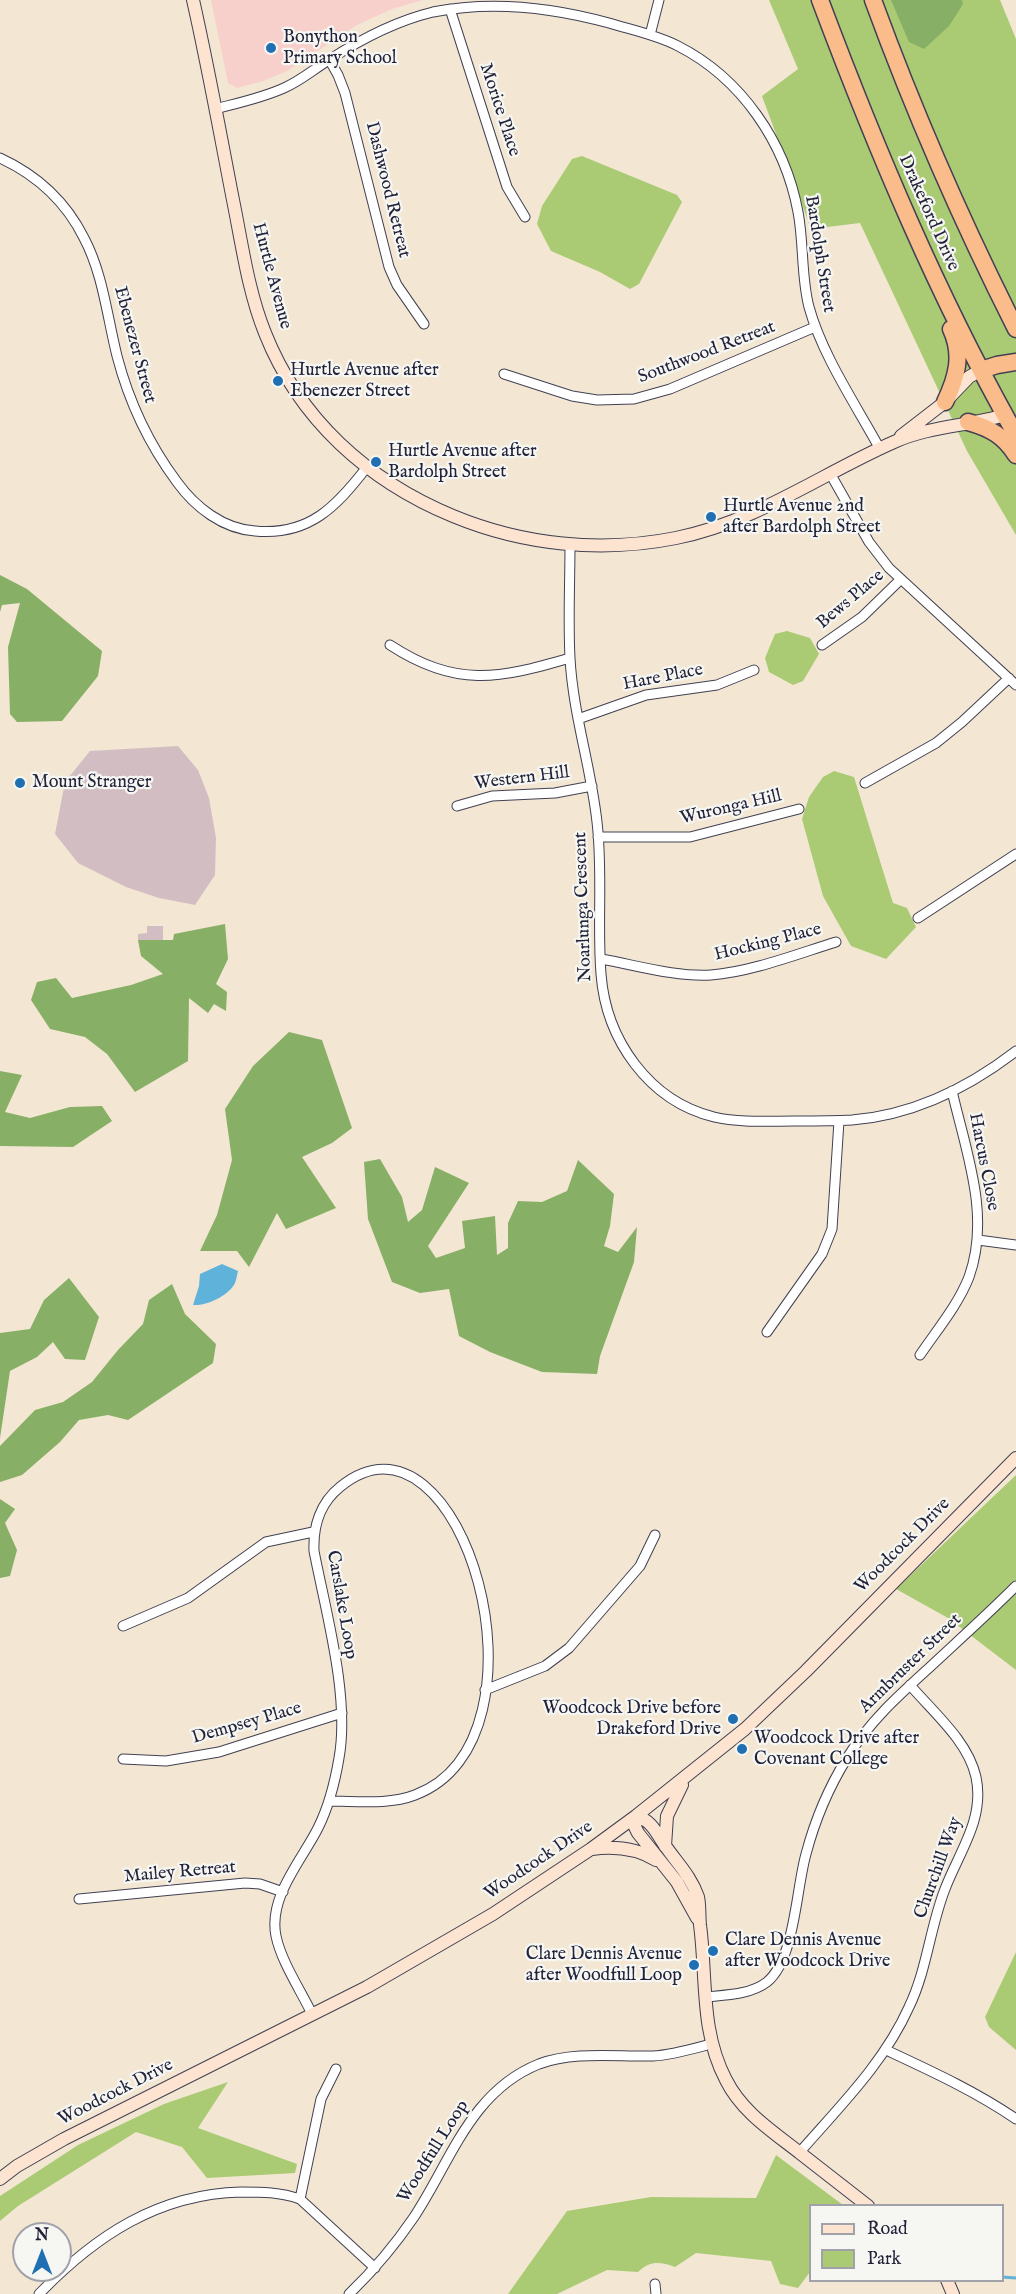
<!DOCTYPE html>
<html>
<head>
<meta charset="utf-8">
<style>
	body { margin:0 }
	#map { position:relative; width:1016px; height:2294px; overflow:hidden; background:#f3e7d3; font-family:"IM FELL English",serif }
	canvas { display:block }
	.legend { position:absolute; left:809px; top:2204px; width:195px; height:78px; box-sizing:border-box; background:#f6f6f2; border:2px solid #a1a1a9; margin:0; padding:8px 10px; list-style:none; font-size:18px; color:#22223b }
	.legend li { display:flex; align-items:center; gap:12px; height:30px }
	.legend b { width:30px; border:2px solid #a1a1a9 }
	.north { position:absolute; left:12px; top:2222px; width:60px; height:60px; box-sizing:border-box; background:#f6f6f2; border:2px solid #a1a1a9; border-radius:50%; rotate:0deg; font-size:16px; font-weight:700; line-height:24px; text-align:center; color:#22223b }
	.north::after { content:''; display:block; margin:auto; width:21px; height:27px; background:#1f6fb2; clip-path:polygon(50% 0,100% 100%,50% 72%,0 100%) }
</style>
</head>
<body>
<div id="map">
<canvas width="1016" height="2294"></canvas>
<ul class="legend">
<li><b style="height:8px;background:#fde4d1"></b>Road</li>
<li><b style="height:16px;background:#aacb74"></b>Park</li>
</ul>
<div class="north">N</div>
</div>
<script>
const g = document.querySelector('canvas').getContext('2d');
g.lineJoin = 'round';
function fill(path, color) {
  g.fillStyle = color;
  g.fill(path, 'evenodd');
}
function strokePath(path, color, width, dash) {
  g.strokeStyle = color;
  g.lineWidth = width;
  g.lineCap = dash ? 'butt' : 'round';
  g.setLineDash(dash || []);
  g.stroke(path);
}
function drawText(font, color, halo, rows, align = 'center') {
  g.font = font + ' "IM FELL English",serif';
  g.lineWidth = 4.5;
  g.setLineDash([]);
  g.textBaseline = 'middle';
  g.strokeStyle = halo;
  g.fillStyle = color;
  for (const [text, x, y, turn = 0] of rows) {
    g.save();
    g.translate(x, y);
    g.rotate((+turn || 0) * Math.PI / 180);
    g.textAlign = isNaN(turn) ? turn : align;
    if (halo) g.strokeText(text, 0, 0);
    g.fillText(text, 0, 0);
    g.restore();
  }
}
fill(new Path2D(`
	M211,0H423L392,9L357,25L287,71L263,81L237,88L228,83Z`), '#f7d0cb');
fill(new Path2D(`
	M178,746L198,770L209,798L216,838L215,875L195,905L159,898L126,887L78,863L55,834L65,782L90,751Z
	M147,926H163V940H138V934L147,933Z`), '#d2bec2');
fill(new Path2D(`
	M769,0H1000L1016,39V535L967,451L860,223L811,229L762,96L798,69Z
	M582,156L677,195L682,202L639,284L630,289L600,272L551,251L537,224L542,206L572,159Z
	M787,631L810,638L819,654L803,681L793,685L769,672L765,658L775,634Z
	M834,771L854,777L893,903L907,908L916,927L886,959L851,946L823,896L802,819L809,797L823,777Z
	M1016,1475V1670L948,1618L896,1589Z
	M1016,1952V2050L989,2027L985,2017Z
	M228,2082L198,2128L297,2164L295,2173L207,2178L182,2147L136,2132L18,2206L0,2221V2196L78,2145L164,2104Z
	M776,2155L843,2205L810,2206V2272L798,2288L780,2284L771,2261L696,2253L675,2267C660,2262 651,2260 638,2272L607,2270L557,2294H508L567,2211L651,2197L756,2198Z`), '#aacb74');
fill(new Path2D(`
	M891,0H962L963,4L949,26L924,49L909,42Z
	M0,575L27,589L102,651L98,676L62,721L17,722L10,714L8,647L20,603L2,605L0,612Z
	M225,924L228,959L216,984L227,992L226,1011L214,1004L208,1013L189,998L188,1061L135,1092L107,1054L85,1037L50,1029L31,1000L37,982L56,978L72,998L131,985L163,974L141,956L138,940H173L174,934Z
	M289,1032L322,1040L352,1128L332,1143L302,1157L336,1208L286,1229L277,1213L249,1267L237,1251H200L217,1215L232,1160L225,1109L253,1066Z
	M0,1071L22,1075L5,1112L30,1118L70,1107L102,1106L112,1121L73,1147L0,1146Z
	M380,1159L402,1197L408,1222L422,1210L435,1167L469,1183L428,1246L436,1258L465,1248L462,1221L495,1216L497,1255L508,1248V1223L518,1201L542,1202L567,1191L578,1160L614,1194L610,1226L604,1246L618,1252L637,1227L634,1262L600,1356L597,1374L542,1372L490,1352L459,1336L449,1289L420,1293L392,1282L368,1219L364,1162Z
	M69,1278L99,1317L85,1360L65,1359L53,1342L37,1357L10,1371L0,1438V1333L30,1329L44,1300Z
	M172,1284L185,1314L216,1344L213,1363L128,1420L108,1415L79,1420L60,1442L22,1475L0,1482V1446L35,1410L63,1402L92,1382L118,1350L143,1324L149,1300Z
	M0,1499L15,1509L5,1523L17,1550L10,1576L0,1578Z`), '#87af66');
fill(new Path2D(`
	M222,1264L238,1271C237,1275 236,1282 234,1285C226,1297 206,1306 193,1305L199,1286L200,1274Z`), '#5fb3db');
strokePath(new Path2D(`
	M1002,2277L1016,2278`), '#5fb3db', 3);
const street = new Path2D(`
	M450,9L507,187L525,217
	M650,35L659,0
	M329,59L338,75L345,93L389,267L397,285L424,324
	M215,109C238,103 262,98 284,88C300,81 314,69 329,60C361,39 396,21 433,12C493,0 551,7 609,23C632,30 657,35 678,46C741,78 785,142 798,212C804,243 801,277 809,307C822,355 856,405 880,449
	M0,158C37,175 66,202 84,238C103,274 107,316 117,356C129,402 148,443 177,482C195,507 223,529 255,531C309,536 336,507 367,467
	M504,374L572,396L597,400L634,399L670,389L815,327
	M831,475L869,542L889,568L1016,685
	M570,544C570,582 568,621 570,658C573,714 591,767 597,822C603,873 597,924 601,974C606,1040 649,1101 714,1117C740,1123 768,1121 795,1121C814,1121 833,1121 852,1120C912,1115 968,1088 1016,1051
	M390,645C456,688 498,679 570,658
	M822,645L862,617L900,580
	M578,719L646,695L717,685L754,670
	M865,783L936,743L962,722L1009,678
	M457,806L492,796L555,793L592,786
	M598,837H690L799,809
	M918,918L1016,854
	M601,959C636,965 674,977 711,975C751,972 797,954 836,942
	M978,1240L1016,1245
	M767,1332L822,1254L832,1229L839,1121
	M920,1355C937,1330 958,1305 969,1277C991,1216 966,1152 952,1091
	M123,1626L188,1598L266,1542L313,1532
	M485,1690L545,1666L569,1648L640,1566L655,1535
	M123,1759L166,1761L219,1752L342,1713
	M79,1899L245,1883L260,1884L283,1892
	M705,1997C725,1995 750,1995 767,1982C795,1959 796,1889 806,1854C815,1820 829,1787 847,1758C869,1722 899,1695 930,1667C959,1640 988,1614 1016,1586
	M312,2014C301,1991 281,1961 276,1936C268,1897 302,1860 318,1828C329,1806 335,1782 339,1758C350,1697 326,1613 314,1551C313,1527 320,1503 340,1487C462,1387 562,1740 415,1795C389,1805 357,1801 330,1801
	M886,2050C931,2071 975,2091 1016,2119
	M799,2153C839,2107 884,2063 909,2007C927,1970 930,1927 945,1889C959,1852 985,1819 976,1777C968,1741 933,1712 910,1685
	M300,2199L321,2099L336,2069
	M655,2284L656,2294
	M39,2294C95,2236 158,2194 241,2192C262,2192 280,2192 300,2199L375,2268
	M349,2294C374,2270 395,2245 414,2217C451,2161 471,2091 539,2064C574,2051 616,2057 653,2056C672,2055 692,2049 711,2044`);
const secondary = new Path2D(`
	M193,0C208,66 220,133 233,200C242,244 248,291 265,333C299,419 368,481 453,516C523,545 601,553 676,538C756,522 821,474 894,442C929,426 969,426 1005,415
	M901,436L945,402L969,377L981,370
	M636,1816C651,1820 656,1832 664,1844C676,1862 691,1876 698,1897C700,1906 699,1916 700,1925C707,1977 700,2031 726,2080C742,2112 772,2131 800,2153C822,2170 845,2188 868,2206
	M636,1816L635,1827L638,1833L677,1882L697,1918
	M665,1846L667,1816L682,1785
	M592,1849C615,1846 636,1848 656,1860
	M0,2179L17,2166L64,2139L367,1987L493,1914L591,1849L636,1816L745,1729L806,1671L1016,1458
	M947,2280L953,2294`);
const highway = new Path2D(`
	M820,0C876,149 938,297 1016,435
	M873,0C914,112 962,222 1016,329
	M981,370L997,365L1016,362
	M945,402C957,377 963,355 951,329
	M968,422C990,428 1004,436 1016,455`);
strokePath(street, '#414052', 11);
strokePath(secondary, '#414052', 14);
strokePath(highway, '#414052', 19);
strokePath(street, '#fff', 9);
strokePath(secondary, '#fde4d1', 12);
strokePath(highway, '#fabc8b', 16);
for (const [x, y, r, color] of [
	[271,48,6,"#1f6fb2"],
	[278,381,6,"#1f6fb2"],
	[376,462,6,"#1f6fb2"],
	[711,517,6,"#1f6fb2"],
	[20,783,6,"#1f6fb2"],
	[733,1719,6,"#1f6fb2"],
	[742,1749,6,"#1f6fb2"],
	[713,1951,6,"#1f6fb2"],
	[694,1965,6,"#1f6fb2"]
]) {
  const dot = new Path2D();
  dot.arc(x, y, r, 0, 2 * Math.PI);
  g.fillStyle = color;
  g.fill(dot);
  strokePath(dot, '#f6f6f2', 2);
}
drawText('18px', '#22223b', '#f6f6f2', [
	["Bonython",283,38],
	["Primary School",283,59],
	["Hurtle Avenue after",290,371],
	["Ebenezer Street",290,392],
	["Hurtle Avenue after",388,452],
	["Bardolph Street",388,473],
	["Hurtle Avenue 2nd",723,507],
	["after Bardolph Street",723,528],
	["Mount Stranger",32,783],
	["Woodcock Drive before",721,1709,"right"],
	["Drakeford Drive",721,1730,"right"],
	["Woodcock Drive after",754,1739],
	["Covenant College",754,1760],
	["Clare Dennis Avenue",725,1941],
	["after Woodcock Drive",725,1962],
	["Clare Dennis Avenue",682,1955,"right"],
	["after Woodfull Loop",682,1976,"right"]
], 'left');
drawText('18px', '#22223b', '#f6f6f2', [
	["Morice Place",499,110,72],
	["Dashwood Retreat",387,190,76],
	["Drakeford Drive",928,213,66],
	["Bardolph Street",819,254,81],
	["Hurtle Avenue",271,276,75],
	["Ebenezer Street",134,345,75],
	["Southwood Retreat",707,353,-21],
	["Bews Place",851,600,-40],
	["Hare Place",663,678,-11],
	["Western Hill",522,779,-7],
	["Wuronga Hill",731,808,-13],
	["Noarlunga Crescent",584,907,-92],
	["Hocking Place",768,943,-14],
	["Harcus Close",983,1162,79],
	["Woodcock Drive",903,1546,-45],
	["Carslake Loop",341,1605,80],
	["Armbruster Street",911,1664,-44],
	["Dempsey Place",247,1724,-16],
	["Woodcock Drive",539,1861,-34],
	["Churchill Way",939,1868,-70],
	["Mailey Retreat",180,1873,-5],
	["Woodcock Drive",116,2093,-27],
	["Woodfull Loop",434,2152,-58]
]);
</script>
</body>
</html>
